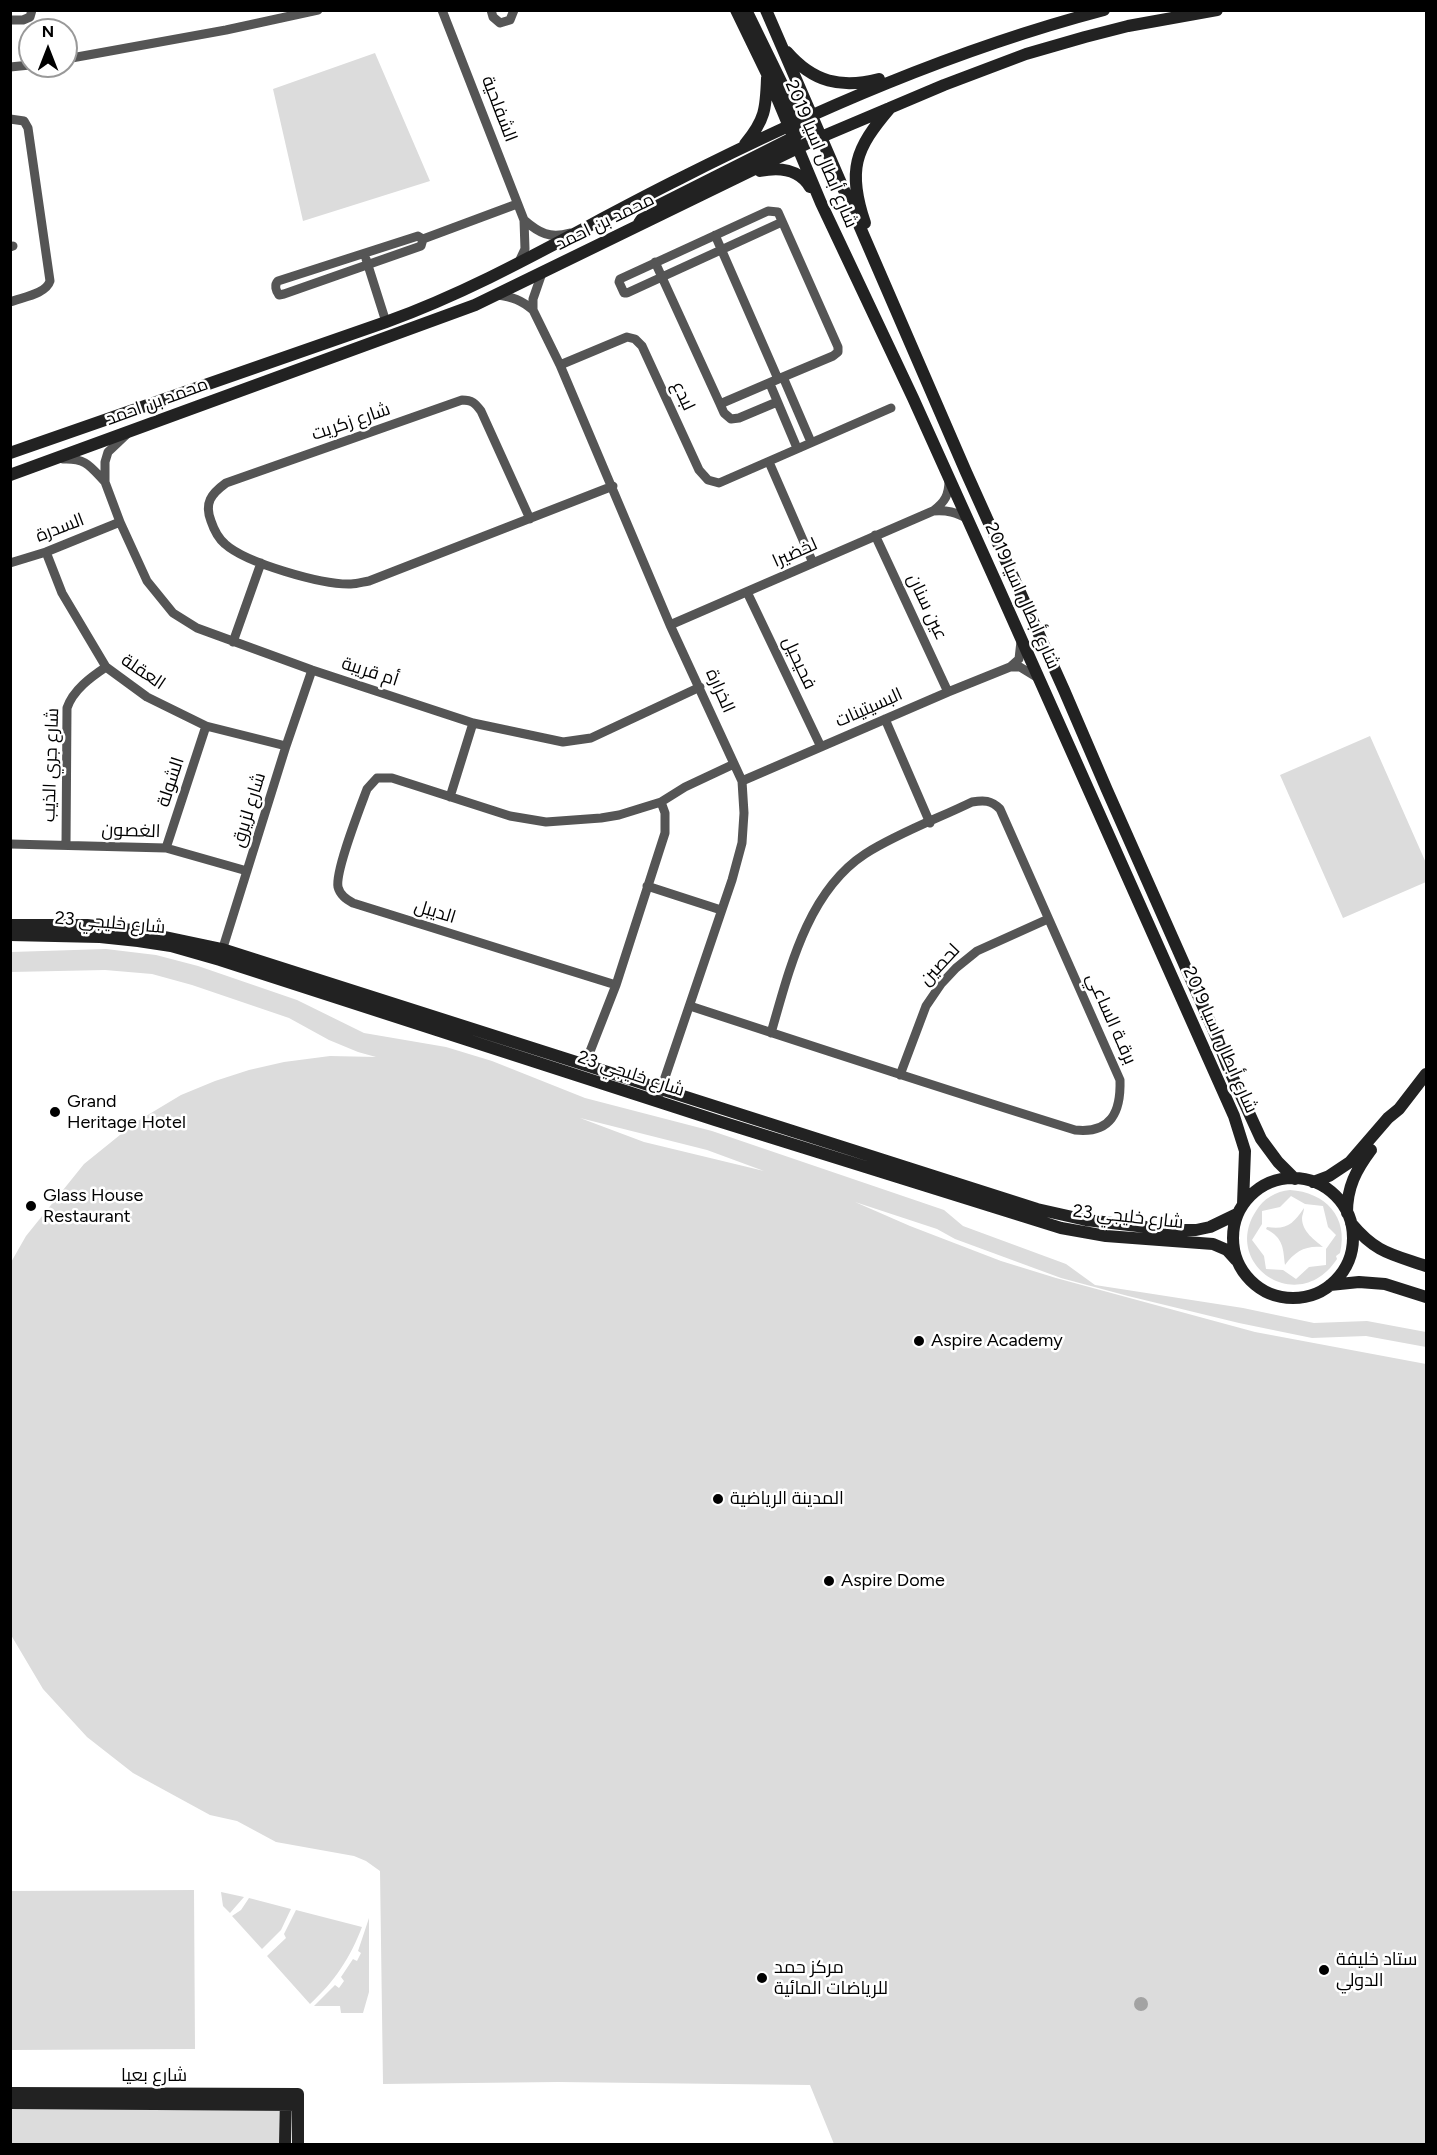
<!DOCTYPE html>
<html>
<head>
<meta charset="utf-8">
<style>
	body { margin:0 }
	#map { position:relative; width:1437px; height:2155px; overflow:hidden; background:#fff; font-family:Figtree,sans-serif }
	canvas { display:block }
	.frame { position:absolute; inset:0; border:12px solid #000; pointer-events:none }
	.north { position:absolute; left:18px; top:18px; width:60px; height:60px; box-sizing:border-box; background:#fff; border:2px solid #999; border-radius:50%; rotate:0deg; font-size:16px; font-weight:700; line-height:24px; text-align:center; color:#000 }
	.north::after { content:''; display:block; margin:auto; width:21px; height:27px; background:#000; clip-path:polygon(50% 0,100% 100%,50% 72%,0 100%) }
</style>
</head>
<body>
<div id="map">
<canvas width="1437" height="2155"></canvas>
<div class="frame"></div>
<div class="north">N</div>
</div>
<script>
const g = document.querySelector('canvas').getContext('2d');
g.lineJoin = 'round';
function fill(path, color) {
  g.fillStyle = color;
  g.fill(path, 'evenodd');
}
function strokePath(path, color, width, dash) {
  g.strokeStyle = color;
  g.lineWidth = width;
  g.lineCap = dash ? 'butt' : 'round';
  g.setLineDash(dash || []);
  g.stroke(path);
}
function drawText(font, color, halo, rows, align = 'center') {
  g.font = font + ' Figtree,Cairo,sans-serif';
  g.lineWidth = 5;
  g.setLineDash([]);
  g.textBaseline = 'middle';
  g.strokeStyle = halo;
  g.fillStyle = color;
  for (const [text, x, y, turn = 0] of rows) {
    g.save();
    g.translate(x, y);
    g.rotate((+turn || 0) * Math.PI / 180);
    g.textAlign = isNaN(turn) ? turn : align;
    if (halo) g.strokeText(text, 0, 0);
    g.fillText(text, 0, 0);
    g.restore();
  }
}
fill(new Path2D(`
	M375,53L430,181L303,221L273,89Z
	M1370,736L1426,863V882L1343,918L1280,775Z
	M106,949L156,955L198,966L297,1000L364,1033L446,1047L492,1061L585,1098L712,1131L944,1210L963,1226L1066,1264L1095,1285L1243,1308L1314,1323L1367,1321L1426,1332V1347L1366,1336L1312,1338L1239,1323L1128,1296L1061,1278L955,1239L937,1229L855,1202L910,1226L1001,1261L1056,1278L1255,1332L1426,1364V2144H834L810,2085L558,2082L383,2084L380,1871L366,1861L354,1856L276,1842L237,1821L210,1815L133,1773L87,1737L43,1689L11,1635L10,1264L26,1236L84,1164L136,1122L181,1095L215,1081L249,1070L284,1062L330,1056L376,1057L358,1052L329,1040L289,1018L192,985L152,974L105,970L11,972V952ZM580,1118L707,1150L764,1171L644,1142Z
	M1290,1190C1325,1192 1349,1217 1340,1253L1336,1256L1337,1259C1298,1318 1221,1264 1256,1211C1263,1199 1276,1191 1290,1190ZM1291,1196L1305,1204L1323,1206L1328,1227L1336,1235L1326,1249V1265L1309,1267L1296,1279L1283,1270L1266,1269L1264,1256L1252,1240L1262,1224V1211L1280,1207Z
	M1304,1208C1304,1212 1302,1215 1302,1218C1302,1232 1315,1240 1323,1247C1306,1245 1295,1251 1285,1265C1283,1249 1284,1238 1266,1229L1267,1227C1287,1230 1293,1224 1304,1208Z
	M194,1890L195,2049L11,2050V1891Z
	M221,1892L244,1897L230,1913L223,1906Z
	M249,1898L291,1909L281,1930L262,1949L232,1916L241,1910Z
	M296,1910L362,1927C350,1958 335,1981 310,2004L267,1956L286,1938L284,1934Z
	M369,1918V1992L363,2013H341L340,2006H314L335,1985L339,1988L344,1981L341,1977L353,1959L357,1961L361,1953L358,1951Z
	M11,2107L283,2109L282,2144H11Z`), '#dcdcdc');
fill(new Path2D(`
	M1134 2004a7 7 0 1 1 14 0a7 7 0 1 1-14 0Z`), '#a3a3a3');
strokePath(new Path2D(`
	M442,10L524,220L525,249L518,264
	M491,10L493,17L500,23L510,20L514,10
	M10,20H23L30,17L32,10
	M66,59L226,30L318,10
	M10,67L30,65
	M10,119L24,121L28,128L50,281C46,294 23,297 10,302
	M524,220C539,233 550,239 570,233
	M782,222L627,293H624L619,282L620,279L768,211L778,212L838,347V352L833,356L783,377L811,442
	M715,235L778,379
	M423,239L421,246L284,294L279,295C276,291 274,285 278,281L418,236L423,239L517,204
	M10,247L13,246
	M366,259L386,322
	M655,262L720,404L783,377
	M542,273L533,299V310L560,365L670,625L742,781L744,813L742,843L732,880L657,1101
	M497,295C513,297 521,300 533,310
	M560,365L627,337L635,339L642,346L699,470L708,480L719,483L891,408
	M770,384L797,448
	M720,404L724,413L731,419L739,418L777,402
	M126,435L108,452L105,462V482L120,522L147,581L173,613L197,628L312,670L473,723L563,742L591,738L700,687
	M63,459C86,458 90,466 105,482
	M769,462L813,563
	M933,511C947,510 956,512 968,519
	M530,519L481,411C475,403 472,400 462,400L226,483C211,494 204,503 211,521C214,530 218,538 225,544C246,563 322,585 351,584C357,584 363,582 369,581L613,486
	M875,535L948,692
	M46,552L62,593L106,667L147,697L206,726L286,746
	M10,563L46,552L120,522
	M747,592L821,747
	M670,625L933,511C945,502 949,495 949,480
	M233,642L261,563
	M1010,667L1019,659L1021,641
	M885,719L930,823
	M377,778H392L510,816L546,822L601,818L619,815L661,802L665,813V833L616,985L353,903C346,899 340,895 338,887C335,871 360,808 367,789Z
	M742,781L948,692L1010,667H1020L1038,678
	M450,797L473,723
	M661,802L685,787L734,764
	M10,844L166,848L247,871
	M66,845L67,708C73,690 91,677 106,667
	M166,848L206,726
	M647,886L721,910
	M221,954L286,746L312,670
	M690,1006C818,1048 946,1090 1075,1130C1111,1134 1121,1112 1120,1080L1000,809C991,800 984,800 972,802C937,819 898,833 865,854C807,892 789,971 771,1033
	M589,1054L616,985
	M900,1075L926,1006L941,984L956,968L977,951L1048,919`), '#555', 9);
strokePath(new Path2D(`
	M736,10L767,74L821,203L913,398L995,580L1234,1116L1245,1151L1243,1204
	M746,10L802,125
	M766,10L966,472L1064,690L1107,790L1217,1038L1227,1065L1261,1139L1278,1162L1295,1179
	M787,52C813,82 841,89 879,79
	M745,144C765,120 766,109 767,78
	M760,171C779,167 799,169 810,187
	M639,223L643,217L653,208L794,137L806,126L810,115
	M865,223C847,170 855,149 890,108
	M10,453L386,322C491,284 580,228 679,179C815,110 956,49 1104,10
	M10,475L475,305L814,140L944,85L1026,54L1085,37L1128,26L1217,10
	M10,925H87L132,930L222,949L1037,1209L1086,1220L1172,1230H1196L1210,1227L1237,1214
	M10,935L100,937L138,941L171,946L220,960L715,1120L1061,1228L1106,1236L1213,1244L1227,1250L1236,1260
	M1233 1238a60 60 0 1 1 120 0a60 60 0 1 1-120 0Z
	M1313,1182L1329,1176L1350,1162L1388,1118L1399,1109L1426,1074
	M1347,1213C1347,1187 1356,1170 1371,1150
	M1351,1223C1376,1253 1391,1254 1426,1266
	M1330,1285L1359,1282L1385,1284L1426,1297
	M10,2093L298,2094V2144
	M10,2103L298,2105
	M285,2144L286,2098`), '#222', 12);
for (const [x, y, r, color] of [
	[55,1112,6,"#000"],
	[31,1206,6,"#000"],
	[919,1341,6,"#000"],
	[718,1499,6,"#000"],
	[829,1581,6,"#000"],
	[1324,1970,6,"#000"],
	[762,1978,6,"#000"]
]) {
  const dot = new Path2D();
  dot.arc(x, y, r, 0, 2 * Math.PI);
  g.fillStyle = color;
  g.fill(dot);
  strokePath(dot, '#fff', 2);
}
drawText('18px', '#000', '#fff', [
	["الشفلحية",499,109,69],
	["شارع أبطال اسيا 2019",821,154,67],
	["محمد بن احمد",605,222,-26],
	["لبدع",683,396,65],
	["محمد بن احمد",157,402,-20],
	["شارع زكريت",351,422,-19],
	["السدرة",60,528,-21],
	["لخضيرا",795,553,-24],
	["شارع أبطال اسيا 2019",1022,596,66],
	["عين سنان",927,607,65],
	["فحيحيل",799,663,65],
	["العقلة",143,672,34],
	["أم قريبة",370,672,18],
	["الخرارة",720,691,66],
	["البسيتينات",869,708,-24],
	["شارع جري الذيب",51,765,-88],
	["الشولة",171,782,-72],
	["شارع لزيرق",249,810,-73],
	["الغصون",131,831,2],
	["الديبل",435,912,17],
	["شارع خليجي 23",110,923,5],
	["لحصين",940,965,-47],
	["برقـة الساعي",1111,1019,66],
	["شارع أبطال اسيا 2019",1220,1040,66],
	["شارع خليجي 23",631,1074,18],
	["شارع خليجي 23",1128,1217,6],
	["شارع بعيا",154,2076]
]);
drawText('18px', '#000', '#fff', [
	["Grand",67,1102],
	["Heritage Hotel",67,1123],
	["Glass House",43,1196],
	["Restaurant",43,1217],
	["Aspire Academy",931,1341],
	["المدينة الرياضية",730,1499],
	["Aspire Dome",841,1581],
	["ستاد خليفة",1336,1960],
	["الدولي",1336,1981],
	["مركز حمد",774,1968],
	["للرياضات المائية",774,1989]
], 'left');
</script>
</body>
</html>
